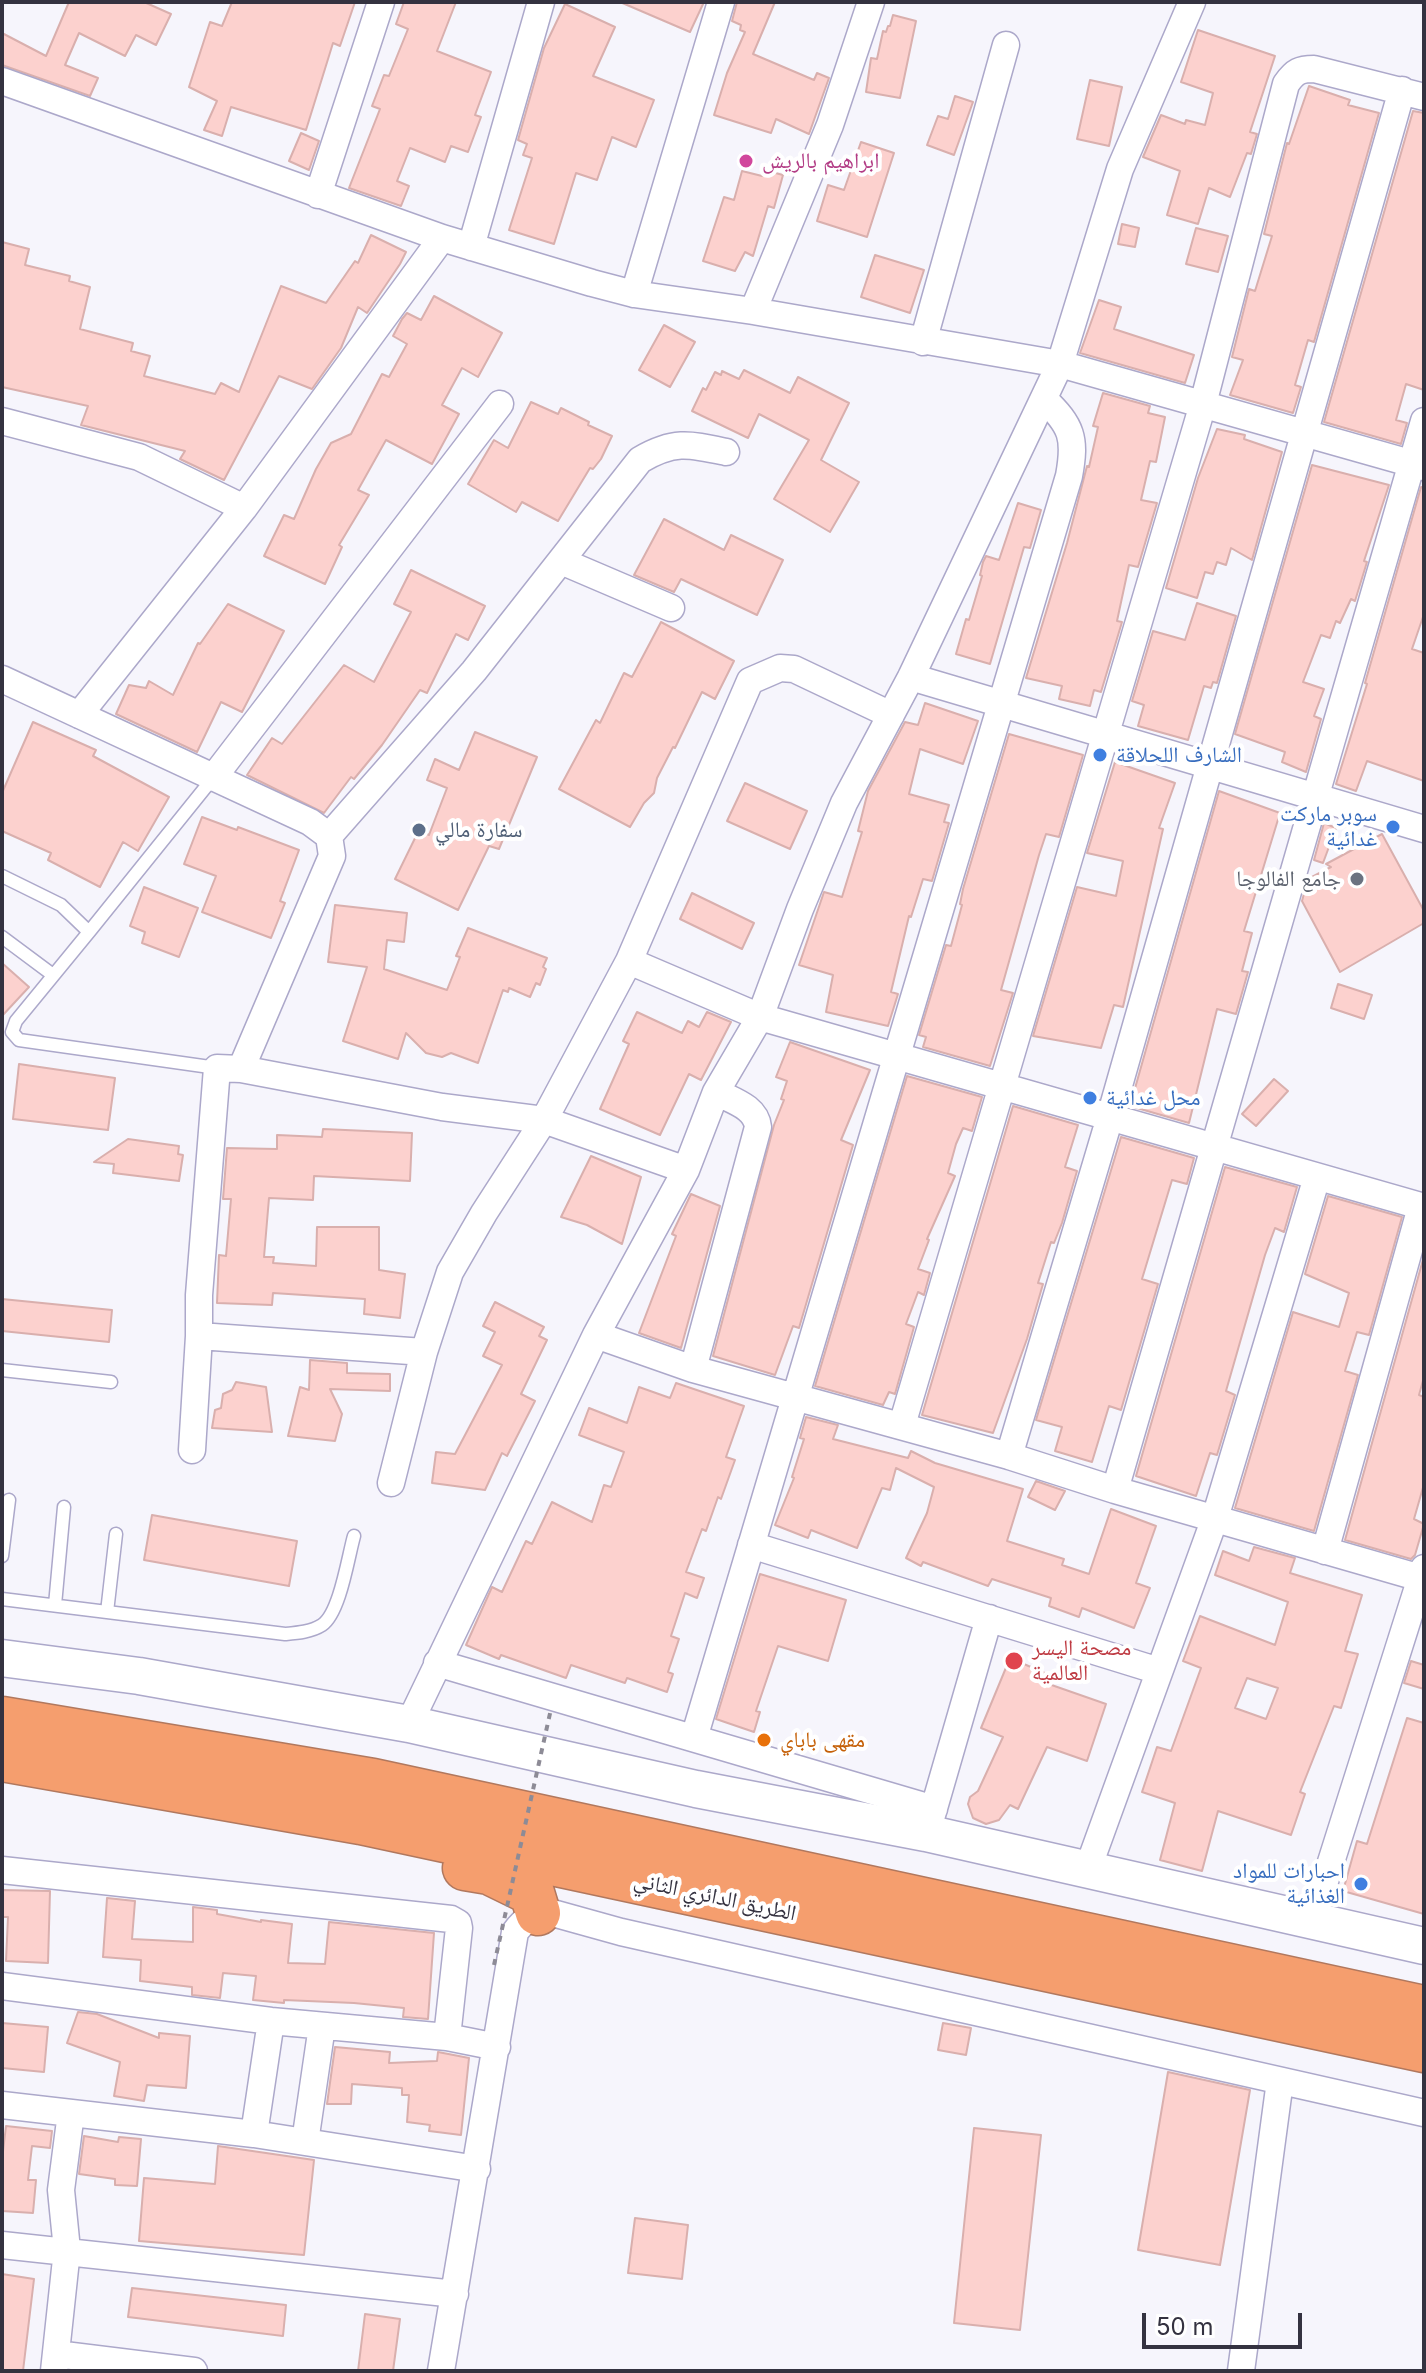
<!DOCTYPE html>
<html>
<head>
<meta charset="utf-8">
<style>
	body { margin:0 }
	#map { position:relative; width:1426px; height:2373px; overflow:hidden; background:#f6f5fc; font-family:Inter,sans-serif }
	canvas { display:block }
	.frame { position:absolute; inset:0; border:4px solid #343240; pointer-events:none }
	.scale { position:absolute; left:1142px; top:2313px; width:160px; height:36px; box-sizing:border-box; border:4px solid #343240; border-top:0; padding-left:10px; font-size:24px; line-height:28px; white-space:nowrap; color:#343240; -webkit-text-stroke:6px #fff; paint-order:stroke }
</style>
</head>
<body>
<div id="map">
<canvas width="1426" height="2373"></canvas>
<div class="frame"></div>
<div class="scale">50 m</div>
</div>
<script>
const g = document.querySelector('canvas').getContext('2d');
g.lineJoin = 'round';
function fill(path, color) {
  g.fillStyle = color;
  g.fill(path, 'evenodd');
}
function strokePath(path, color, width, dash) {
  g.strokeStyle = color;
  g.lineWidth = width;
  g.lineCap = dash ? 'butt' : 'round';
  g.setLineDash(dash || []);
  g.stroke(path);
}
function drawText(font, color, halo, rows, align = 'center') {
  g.font = font + ' Inter,"Noto Naskh Arabic",sans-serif';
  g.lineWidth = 8;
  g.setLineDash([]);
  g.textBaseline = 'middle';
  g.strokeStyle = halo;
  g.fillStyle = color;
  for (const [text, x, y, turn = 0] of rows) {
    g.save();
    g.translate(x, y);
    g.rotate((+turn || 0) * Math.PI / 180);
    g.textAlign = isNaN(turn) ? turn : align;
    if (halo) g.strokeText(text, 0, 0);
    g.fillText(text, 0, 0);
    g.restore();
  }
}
const building = new Path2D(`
	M69,2H144L171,14L156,45L136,35L125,56L79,33L65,65L98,78L90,96L2,65V33L46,56Z
	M232,2H355L340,46L333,43L306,130L231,107L222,136L204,130L217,101L189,87L210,22L222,26Z
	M404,2H456L437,51L491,72L475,115L481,117L468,152L451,146L445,162L410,148L397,181L409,186L401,206L349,188L380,109L372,106L384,75L389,76L408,29L396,24Z
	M620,2H704L690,32Z
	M737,2H775L753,54L814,80L817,73L829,78L809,134L776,119L771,133L714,115L727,73L745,32L740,30L741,25L732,21Z
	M565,4L615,27L593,76L654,100L636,147L612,137L597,180L576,173L554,244L509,230L532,158L523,155L527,144L518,140L544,48Z
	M893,15L916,21L900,98L866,92L871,58L877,59L883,31L886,32L888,26H890Z
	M1198,30L1275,56L1250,132L1257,134L1251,154L1247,153L1230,197L1209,188L1198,224L1167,215L1180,171L1143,157L1161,115L1185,124L1186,120L1205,125L1213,93L1181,82Z
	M1090,80L1122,87L1109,146L1077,139Z
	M1309,86L1350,100L1348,105L1379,113L1314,342L1308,340L1295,385L1301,387L1293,413L1230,395L1243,360L1232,357L1249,289L1255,291L1272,236L1264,234L1287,143L1289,144Z
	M955,96L973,102L954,155L927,145L938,116L948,119Z
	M1413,111L1424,113V390L1406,384L1396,420L1407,423L1401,444L1324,422Z
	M301,133L319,141L309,170L289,161Z
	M861,142L894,153L867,237L817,221L828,185L844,190Z
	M764,170L783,175L774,208L768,206L753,256L745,252L735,271L703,261L724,197L734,200L742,171L762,176Z
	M1122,224L1139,228L1135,247L1118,244Z
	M1196,228L1228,236L1218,272L1186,264Z
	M371,235L406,252L400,264L367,313L358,307L341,348L312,389L279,376L224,480L180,459L185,451L81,425L88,406L2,387V242L29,249L25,265L70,276L69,281L90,287L80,329L133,343L131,351L150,356L144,376L215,394L221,383L239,392L281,286L326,303L355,261L358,263Z
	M875,255L924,270L910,313L861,297Z
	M434,296L502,333L478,377L462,368L442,405L459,414L432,464L386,440L358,490L369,495L339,545L342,547L325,584L264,556L284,515L294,519L316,469L331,443L351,434L382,374L389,377L407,344L393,336L402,319L407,313L421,320Z
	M1099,300L1121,307L1114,329L1194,355L1185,383L1080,353Z
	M664,325L695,342L670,387L639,370Z
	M744,370L790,393L798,377L849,403L821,460L859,482L830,532L774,499L809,440L759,414L748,438L692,411L703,388L706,390L715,372L721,375L722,371L739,379Z
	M1103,393L1150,406L1148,413L1165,417L1156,462L1150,461L1141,500L1157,503L1138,567L1129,565L1117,621L1122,622L1101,692L1094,690L1090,706L1059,699L1062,686L1026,678L1067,543L1087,466L1089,467L1098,427L1093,426Z
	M531,402L558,414L561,408L589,422L588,425L612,436L601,459L593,469L590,468L558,521L522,502L516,512L468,484L494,440L508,448Z
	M1217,429L1245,435L1244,439L1282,452L1252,560L1231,548L1226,565L1217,562L1213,574L1205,572L1197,598L1166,588L1198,478Z
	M1312,465L1389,485L1364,561L1367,562L1355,601L1351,599L1340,623L1336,621L1330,638L1321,635L1303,682L1324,689L1314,716L1321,719L1306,772L1282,762L1285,752L1235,734Z
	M1421,487L1424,488V614L1412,649L1424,653V781L1367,761L1356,791L1336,784L1367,684L1365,683Z
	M1018,503L1041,510L1030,548L1024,547L990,664L956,654L966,619L969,620L982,576L980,575L983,562L986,556L999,560Z
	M664,519L724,550L731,535L783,560L757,615L681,579L674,592L634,575Z
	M411,570L485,606L468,640L456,634L427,693L420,690L382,745L354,779L351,777L324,813L247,775L272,738L282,744L344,665L374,682L411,612L394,604Z
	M1197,603L1236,616L1217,683L1213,682L1211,688L1204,686L1188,740L1138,726L1144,705L1132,701L1153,631L1185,640Z
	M228,604L284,631L242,712L221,702L197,752L116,714L129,685L146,688L149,681L173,695L198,643L200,644Z
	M661,622L734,661L715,699L702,692L675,748L673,747L657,778L654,793L644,803L630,827L559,789L596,720L600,723L624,673L632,677Z
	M925,703L978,721L963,764L920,749L909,794L949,805L944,822L949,823L932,881L923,879L911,917L909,916L891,992L898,994L888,1026L826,1012L833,975L799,965L824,892L842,897L862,832L858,831L868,791L905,722L918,725Z
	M33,722L96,750L93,756L169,797L138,851L123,842L100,887L48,860L51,853L2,831V793Z
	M475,732L537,757L499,849L489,846L458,910L395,879L419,830L429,835L447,788L427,780L435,759L459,770Z
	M1009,734L1083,755L1059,837L1046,834L1039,855L1001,990L1013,993L990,1066L923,1047L926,1037L919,1035L946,945L951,946L962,905L960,904L963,889Z
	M1115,762L1175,783L1159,828L1163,829L1123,1007L1114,1005L1101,1048L1033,1036L1077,887L1116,896L1123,861L1087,853Z
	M745,783L807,811L790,849L727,821Z
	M1219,791L1280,813L1244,931L1252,933L1242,971L1248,972L1236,1014L1217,1009L1189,1123L1130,1106Z
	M202,817L237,830L238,827L299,850L280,901L285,903L271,938L202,912L216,876L184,864Z
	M1324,823L1336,828L1323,863L1314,860Z
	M1382,834L1424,911V923L1340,972L1302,901L1308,879L1331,867L1326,864Z
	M144,887L198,908L179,957L142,943L145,932L130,926Z
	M692,893L754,923L742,949L680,919Z
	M335,905L407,913L404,942L387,940L384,969L447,990L460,957L456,956L468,928L547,958L543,967L546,969L540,985L536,983L530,997L509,988L508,992L503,990L478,1063L451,1053L442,1057L426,1053L406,1033L398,1059L343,1041L367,967L328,962Z
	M2,963L29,987L2,1016Z
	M1338,984L1372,995L1364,1019L1331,1008Z
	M637,1012L682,1033L688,1021L699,1027L707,1012L731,1022L701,1080L689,1074L660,1135L600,1109L629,1044L623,1041Z
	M790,1042L870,1070L841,1140L853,1145L799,1328L793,1326L775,1375L713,1356L774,1125L784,1100L781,1099L787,1081L776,1077Z
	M19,1064L115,1078L108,1130L13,1119Z
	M907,1076L982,1097L972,1131L963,1128L956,1144L948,1173L955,1176L927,1239L929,1240L918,1269L930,1273L924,1295L918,1292L906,1324L914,1327L895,1394L889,1392L883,1405L815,1386Z
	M1274,1079L1288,1091L1256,1126L1242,1114Z
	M1013,1106L1078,1125L1065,1167L1077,1171L1062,1223L1054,1243L1051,1242L1038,1283L1043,1284L1027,1339L993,1433L922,1415Z
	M323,1129L412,1133L410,1181L314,1176L313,1200L269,1198L264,1257H274L273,1263L316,1266L317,1227H379V1270L405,1274L400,1318L364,1314L365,1299L273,1293L272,1305L217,1303L219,1255L226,1256L231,1199H223L227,1148L277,1149V1135L322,1137Z
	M1121,1137L1194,1158L1187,1184L1172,1180L1142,1279L1158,1284L1121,1410L1109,1406L1092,1462L1055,1451L1062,1427L1036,1420Z
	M128,1139L179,1146L178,1154L183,1155L179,1181L113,1173L114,1164L94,1162Z
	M591,1156L641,1177L622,1244L587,1225L561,1217Z
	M1225,1167L1297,1187L1284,1232L1275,1228L1265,1255L1226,1391L1235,1395L1217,1455L1210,1453L1196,1496L1136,1476Z
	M691,1194L720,1206L681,1348L639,1333L676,1236L672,1234Z
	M1328,1196L1402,1217L1369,1335L1357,1332L1345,1371L1358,1375L1314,1531L1235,1508L1293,1312L1339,1327L1349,1293L1305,1274Z
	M1424,1256V1377L1419,1395L1424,1397V1484L1414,1519L1424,1524L1415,1555L1411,1559L1345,1540Z
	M2,1299L112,1310L109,1342L2,1331Z
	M495,1302L544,1327L539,1336L547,1340L521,1394L535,1401L507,1456L502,1453L485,1490L432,1483L436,1452L455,1454L502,1365L483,1356L495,1332L483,1326Z
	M310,1360L347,1363V1373L390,1374V1391L330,1389L342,1414L335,1441L288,1436L300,1387L309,1390Z
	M236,1382L266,1387L272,1432L212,1428L215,1410L221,1408L223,1394L232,1390Z
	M676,1383L744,1406L726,1457L735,1460L721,1499L718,1497L706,1531L702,1529L686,1572L704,1578L697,1598L685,1593L671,1636L679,1639L668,1672L673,1674L667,1692L627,1678L625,1683L571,1665L566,1678L501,1655L499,1659L466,1645L492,1587L502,1592L526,1541L532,1544L552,1502L592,1522L604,1485L611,1487L624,1452L579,1435L589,1408L627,1423L639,1387L670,1398Z
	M806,1417L838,1425L833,1439L908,1458L911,1451L935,1463L1023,1489L1007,1541L1064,1559L1062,1565L1089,1574L1111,1509L1156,1526L1136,1583L1150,1588L1134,1628L1082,1608L1079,1617L1049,1606L1051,1598L992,1579L988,1586L923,1562L921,1566L906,1558L927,1513L934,1487L896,1468L890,1490L882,1488L857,1548L811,1530L808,1538L775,1525L794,1478L792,1477L804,1439L800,1438Z
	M1036,1481L1065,1491L1055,1510L1028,1497Z
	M152,1515L297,1541L289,1586L144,1560Z
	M1254,1547L1295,1558L1290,1573L1362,1595L1345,1651L1358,1654L1341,1708L1334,1706L1300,1792L1305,1794L1291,1835L1218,1811L1202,1871L1160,1860L1175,1803L1142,1792L1157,1747L1171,1751L1201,1668L1183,1661L1200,1616L1275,1645L1288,1602L1215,1575L1223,1551L1249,1561ZM1247,1678L1278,1688L1266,1719L1235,1708Z
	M760,1574L846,1600L828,1661L778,1646L756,1711L760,1712L754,1732L716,1719Z
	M1010,1658L1047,1674L1043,1682L1106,1704L1087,1761L1047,1747L1018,1809L1010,1805L999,1820L986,1824L973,1818L968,1804L970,1797L978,1791L1003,1737L981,1728Z
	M1411,1661L1424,1665V1689L1404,1683Z
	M1407,1718L1424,1723V1914L1343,1891L1357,1841L1367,1844Z
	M2,1890L50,1891L48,1963L6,1961L8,1917H2Z
	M107,1898L135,1901L132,1939L193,1942V1907L217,1910V1914L261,1922V1920L292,1924L288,1963L325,1964L329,1922L434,1933L428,2019L403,2017L404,2008L354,2003L284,2000V2003L253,2000L256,1976L223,1973L220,1998L192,1995V1987L140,1981L141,1960L103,1957Z
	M78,2012L97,2014L159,2038V2033L190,2036L186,2088L147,2085L144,2101L114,2096L120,2062L67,2043Z
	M2,2023L48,2027L44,2072L2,2068Z
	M943,2023L971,2028L966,2055L938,2050Z
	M335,2047L390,2052L389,2063L437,2061L438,2052L469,2058L461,2135L429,2131L430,2125L407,2122L409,2095H402V2088L352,2084L351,2104H327Z
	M1168,2072L1250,2090L1220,2265L1138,2250Z
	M6,2126L52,2131L50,2148L32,2146L28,2180H36L33,2213L2,2211V2160Z
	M974,2128L1041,2135L1020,2330L954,2323Z
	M84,2136L118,2142L119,2137L141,2139L137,2186L115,2185V2179L79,2174Z
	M218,2146L314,2160L304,2255L139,2241L144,2178L215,2184Z
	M635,2218L688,2225L682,2279L628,2273Z
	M2,2274L34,2279L23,2371H2Z
	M132,2288L286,2305L283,2336L128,2317Z
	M365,2314L400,2319L393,2371H358Z`);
fill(building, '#fcd1ce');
strokePath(building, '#d9afad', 2);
const lane = new Path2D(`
	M2,876L61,905L89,932L213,778
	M89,932L16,1021L12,1032L19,1040L217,1068
	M2,937L53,975
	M2,1370L111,1382
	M2,1556L9,1500
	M2,1599L285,1634C297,1633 311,1632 322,1625C340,1613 348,1557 354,1536
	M55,1605L64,1507
	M107,1612L116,1534`);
const street = new Path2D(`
	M2,81L442,238L592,283L634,294L753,311L1060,364L1424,467
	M318,195L381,2
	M471,247L541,2
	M634,294L721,2
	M753,311L830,125L871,2
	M923,342L1006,45
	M2,421L139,457L244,508
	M561,561L671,608
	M911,677L1424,829
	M2,679L310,822L329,836L332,856L241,1069L442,1107L544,1120L686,1170
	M79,715L244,508L442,238
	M213,778L500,404
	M329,836L474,671L640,460C674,440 689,444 726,452
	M629,961L760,1017L1424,1207
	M596,1335L693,1369L1009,1456L1115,1490L1424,1579
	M199,1336L424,1352
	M693,1369L758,1127C756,1107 733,1101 716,1092
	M902,1425L1203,404L1286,84C1295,71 1300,69 1314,69L1424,97
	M192,1450L199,1336V1295L217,1068L241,1069
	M1009,1456L1110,1117L1402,90
	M391,1483L424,1352L450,1272L484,1213L544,1120L629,961L750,681L780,668L794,669L891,715
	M1115,1490L1424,421
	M751,1545L1159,1671
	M1325,1551L1421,1207
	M437,1663L934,1809
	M409,1724L596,1335L686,1170L716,1092L760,1017L800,909L844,803L911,677L1060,364L1120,169L1192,2
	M694,1738L1069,476C1076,438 1072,426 1044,399
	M930,1822L989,1618
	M2,1870L451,1919L458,1923L459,1928L447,2037
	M1087,1871L1215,1518L1317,1177
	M1313,1919L1424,1568
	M2,1986L271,2021L447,2037L497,2047
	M2,2105L254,2134L477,2169
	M254,2134L271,2021
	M305,2142L322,2026
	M2,2245L455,2294
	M56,2354L194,2371
	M54,2371L67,2250L61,2190L71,2113
	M441,2371L515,1932C524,1920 533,1913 549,1912L621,1932L1424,2113
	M1241,2371L1280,2081`);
const secondary = new Path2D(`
	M2,1658L139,1676L409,1724L696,1789L926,1833L1424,1946`);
const highway = new Path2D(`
	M2,1719L373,1781L1424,2008
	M2,1759L361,1822L1424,2050
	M465,1868L489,1872L532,1893L538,1913`);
strokePath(lane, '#aca8ca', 15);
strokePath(street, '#aca8ca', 29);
strokePath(secondary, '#aca8ca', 39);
strokePath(highway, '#b1785e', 47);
strokePath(lane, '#fff', 12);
strokePath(street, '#fff', 26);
strokePath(secondary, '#fff', 36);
strokePath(highway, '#f59e6e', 44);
strokePath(new Path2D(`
	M494,1965L551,1709`), '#8d8b96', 4, [6, 6]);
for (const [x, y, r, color] of [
	[746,161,8,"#d1479c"],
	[1100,755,8,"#3f7fe0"],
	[1393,827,8,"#3f7fe0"],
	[419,830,8,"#5c6f8a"],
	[1357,879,8,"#6b7280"],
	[1090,1098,8,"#3f7fe0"],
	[1014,1661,10,"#e0444e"],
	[764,1740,8,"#e8710a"],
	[1361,1884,8,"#3f7fe0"]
]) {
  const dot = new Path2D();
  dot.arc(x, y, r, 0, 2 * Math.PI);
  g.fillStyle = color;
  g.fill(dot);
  strokePath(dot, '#fff', 3);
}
drawText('22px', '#b23c85', '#fff', [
	["ابراهيم بالريش",762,161]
], 'left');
drawText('22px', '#366cbe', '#fff', [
	["الشارف اللحلاقة",1116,755],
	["سوبر ماركت",1377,814,"right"],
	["غدائية",1377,839,"right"],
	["محل غدائية",1106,1098],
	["احبارات للمواد",1345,1871,"right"],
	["الغذائية",1345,1896,"right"]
], 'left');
drawText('22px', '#4e5e75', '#fff', [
	["سفارة مالي",435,830]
], 'left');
drawText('22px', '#5b616d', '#fff', [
	["جامع الفالوجا",1341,879]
], 'right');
drawText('22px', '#be3a42', '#fff', [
	["مصحة اليسر",1032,1648],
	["العالمية",1032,1673]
], 'left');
drawText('22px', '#c56008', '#fff', [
	["مقهى باباي",780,1740]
], 'left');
drawText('22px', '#343240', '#fff', [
	["الطريق الدائري الثاني",715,1897,12]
]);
</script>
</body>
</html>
